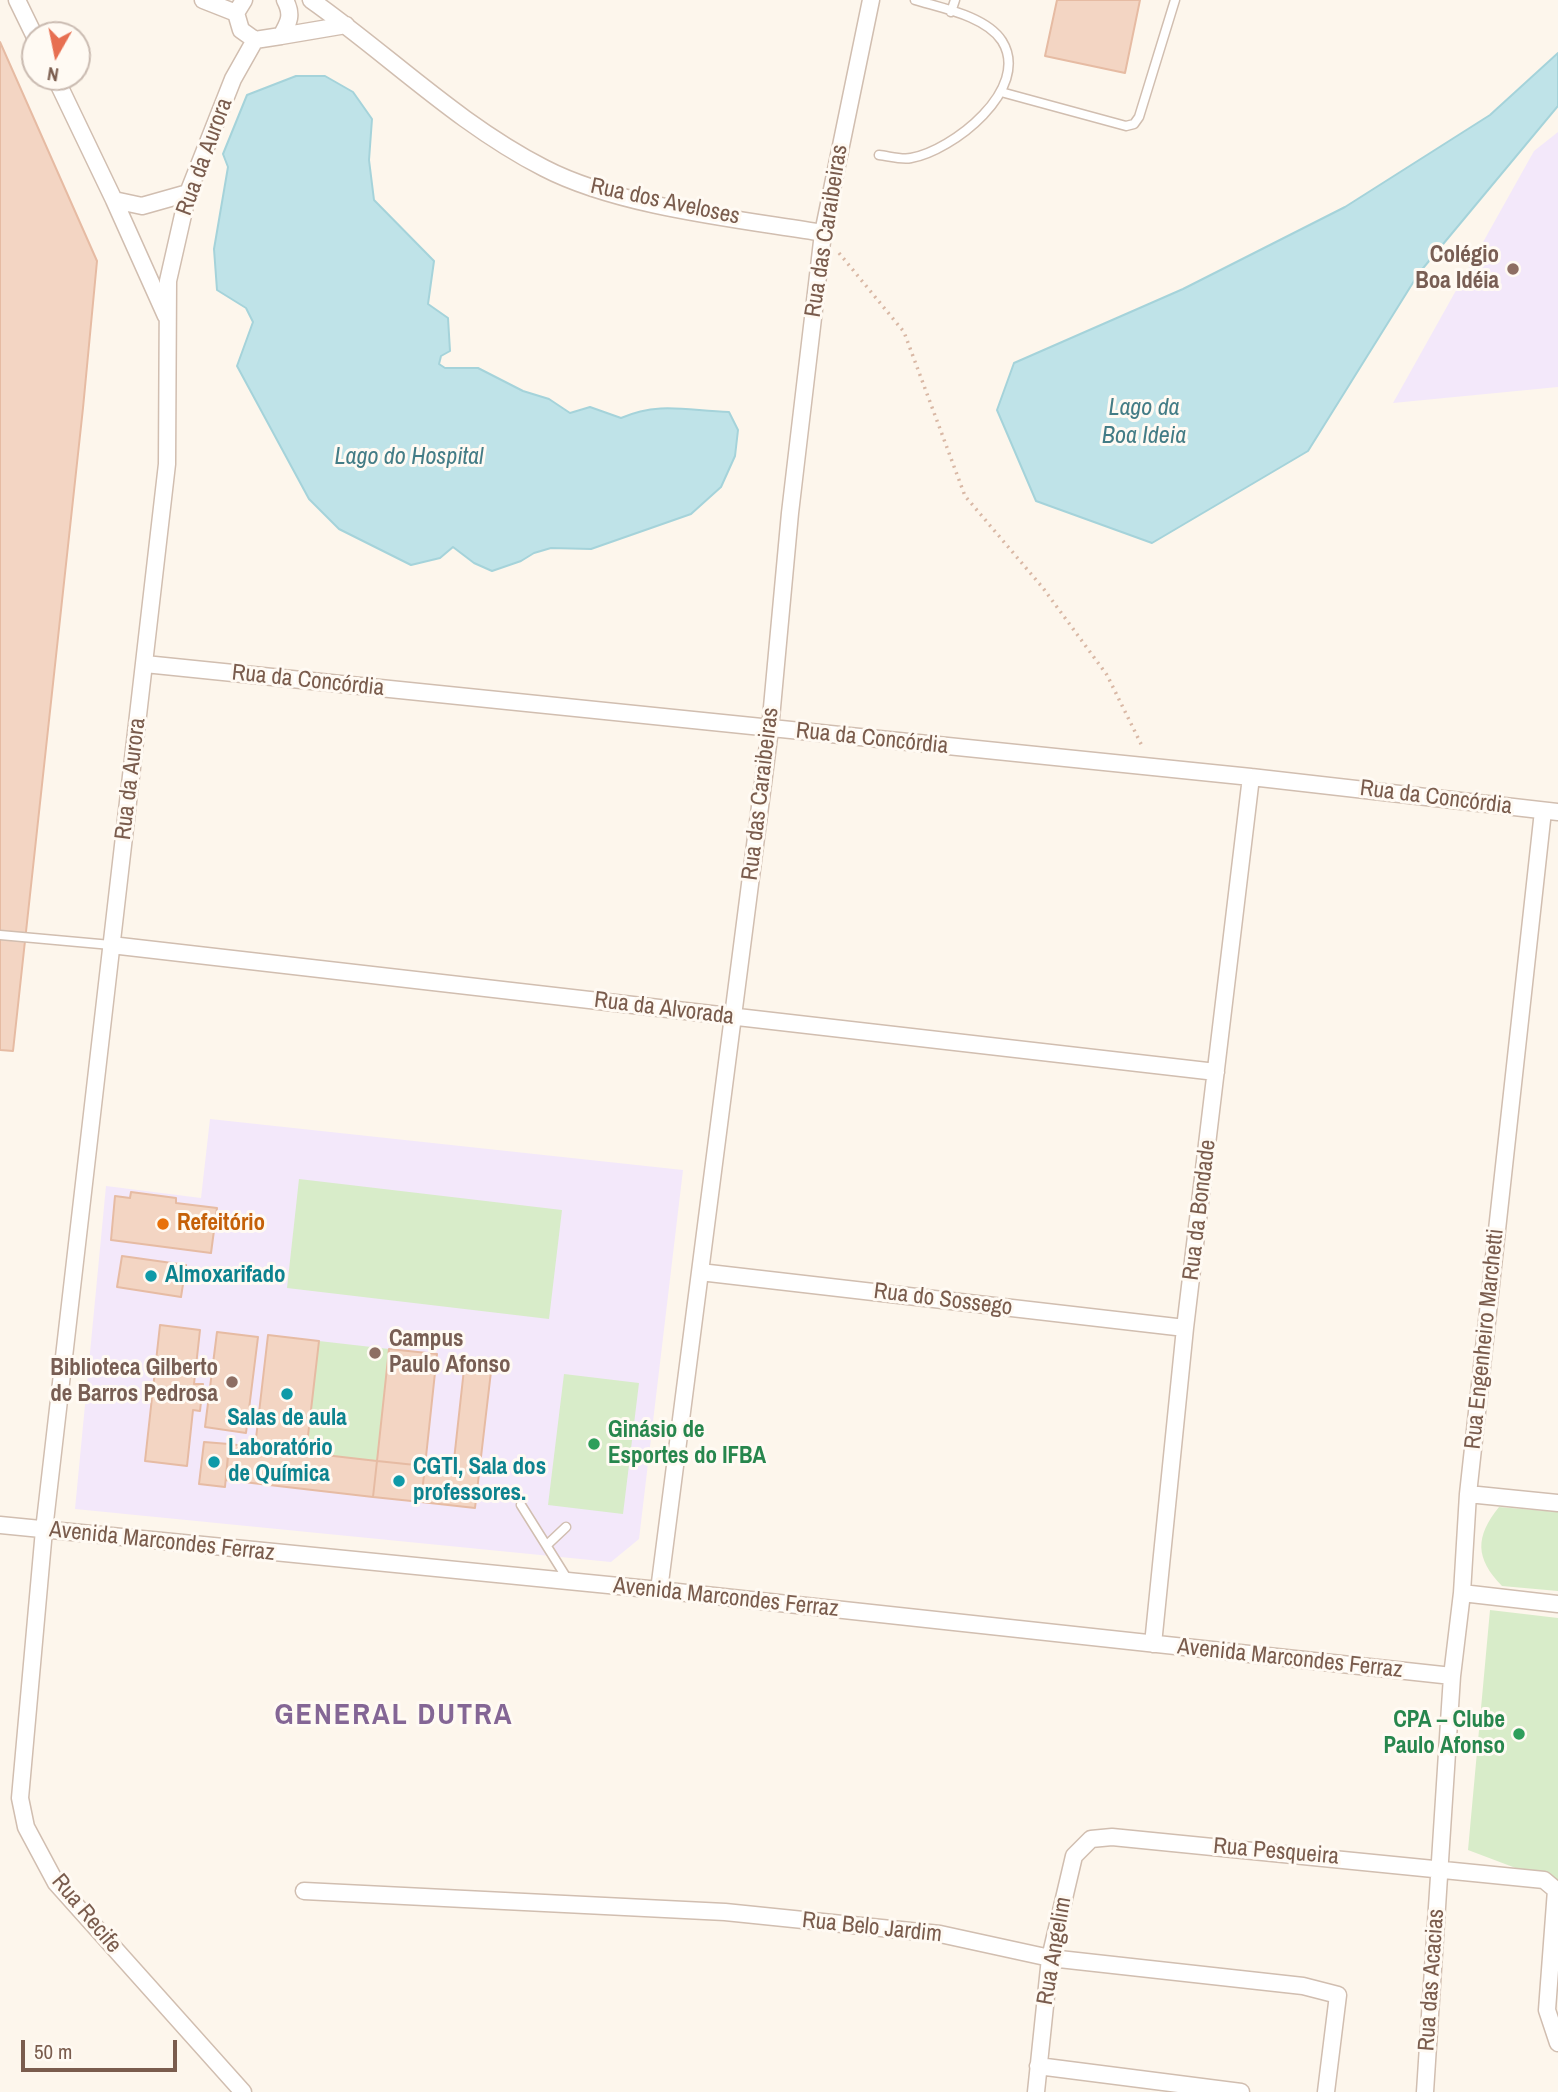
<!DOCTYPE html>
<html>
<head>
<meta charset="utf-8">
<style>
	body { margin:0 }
	#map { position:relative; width:1558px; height:2092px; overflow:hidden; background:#fdf6ec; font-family:"Archivo Narrow",sans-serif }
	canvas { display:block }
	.north { position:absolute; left:21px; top:21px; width:70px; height:70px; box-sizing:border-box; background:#fffaf3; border:2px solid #cabbb1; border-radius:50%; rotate:189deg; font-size:19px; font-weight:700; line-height:28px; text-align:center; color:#7a5c4d }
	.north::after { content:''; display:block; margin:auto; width:24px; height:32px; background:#e76f51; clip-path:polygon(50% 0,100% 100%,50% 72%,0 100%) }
	.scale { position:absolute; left:21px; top:2040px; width:156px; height:32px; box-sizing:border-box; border:4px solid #7a5c4d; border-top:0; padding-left:9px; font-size:21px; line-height:24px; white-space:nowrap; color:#7a5c4d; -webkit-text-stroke:5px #fffaf3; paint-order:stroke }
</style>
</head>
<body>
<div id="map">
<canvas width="1558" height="2092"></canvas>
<div class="north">N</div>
<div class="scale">50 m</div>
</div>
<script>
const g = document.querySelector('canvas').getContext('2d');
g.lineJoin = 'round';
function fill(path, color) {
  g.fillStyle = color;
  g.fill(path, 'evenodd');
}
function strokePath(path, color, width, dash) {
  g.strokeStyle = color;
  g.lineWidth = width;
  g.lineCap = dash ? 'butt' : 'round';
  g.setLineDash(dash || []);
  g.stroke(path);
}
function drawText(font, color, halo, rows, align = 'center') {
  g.font = font + ' "Archivo Narrow",sans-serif';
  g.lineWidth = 6;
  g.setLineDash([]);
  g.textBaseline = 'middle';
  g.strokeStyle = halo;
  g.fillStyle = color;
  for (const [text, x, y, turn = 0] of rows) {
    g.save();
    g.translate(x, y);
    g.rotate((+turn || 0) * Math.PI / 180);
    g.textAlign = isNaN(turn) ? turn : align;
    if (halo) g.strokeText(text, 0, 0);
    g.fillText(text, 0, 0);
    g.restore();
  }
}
fill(new Path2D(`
	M1558,132V387L1393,403L1534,151Z
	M210,1119L683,1170L639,1539L611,1562L75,1509L106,1186L201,1198Z`), '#f3e8fa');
fill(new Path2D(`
	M299,1179L562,1210L549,1319L287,1288Z
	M319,1341L389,1349L377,1461L306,1453Z
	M564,1374L639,1383L623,1514L548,1505Z
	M1499,1507L1558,1512V1591L1502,1586C1475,1558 1475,1537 1499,1507Z
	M1490,1610L1558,1618V1884L1468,1850Z`), '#d8ecc9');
const water = new Path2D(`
	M1558,53V106L1419,273L1308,451L1152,543L1036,501L997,410L1014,363L1183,289L1345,207L1490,115Z
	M296,76H325L353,92L372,119L369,160L374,200L434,261L428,304L448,318L450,351L441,356L439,364L445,368H478L523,391L549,399L570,413L590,407L621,418C659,401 689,411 729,412L738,430L735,456L721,487L691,514L591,549L551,548L534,553L521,561L492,571L474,563L453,547L440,558L411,565L339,529L309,499L237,366L253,322L246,308L217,290L214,249L228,167L223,154L247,95Z`);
fill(water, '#bfe3e8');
strokePath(water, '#a5d3da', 2);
const building = new Path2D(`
	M1057,0H1140L1125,73L1045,56Z
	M0,42L97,261L83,408L13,1051L0,1050Z
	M131,1192L176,1198V1203L217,1208L211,1253L111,1240L115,1196L130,1198Z
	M122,1256L186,1265L181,1297L117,1287Z
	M160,1325L200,1330L194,1384H203L200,1411L193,1410L187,1466L145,1461Z
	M217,1332L258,1337L246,1433L205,1427Z
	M268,1335L319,1341L306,1453L255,1447Z
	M389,1349L437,1354L425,1466L377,1461Z
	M465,1360L492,1363L475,1508L421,1502L425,1466L453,1469Z
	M204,1442L229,1444L225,1487L199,1484Z
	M229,1444L377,1461L373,1497L226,1480Z
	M377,1461L425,1466L421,1502L373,1497Z`);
fill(building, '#f3d5c3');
strokePath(building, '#e6bba3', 2);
const service = new Path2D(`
	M951,12L955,0
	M1001,92L1126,126L1134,124L1139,117L1175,0
	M879,155C889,156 901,160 911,158C952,151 1032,89 1002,41C986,16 941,8 915,0
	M0,935L111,945
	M521,1505L568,1580
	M548,1544L566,1527`);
const minor = new Path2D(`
	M17,0L35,37
	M203,0L236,13
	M244,0L236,13L241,30L255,40L281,36C289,22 293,15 285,0
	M311,0C389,55 458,124 544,168C619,207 738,219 823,233
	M281,36L346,25
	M55,77L114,200L142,206L188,193
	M114,200L166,316
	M145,664L1251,777L1558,812
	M111,945L1216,1072
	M700,1272L1185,1328
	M1468,1494L1558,1503
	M0,1525L659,1590L1452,1676
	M659,1590L770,729L790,513L823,233L871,0
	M1462,1593L1558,1604
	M1153,1644L1185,1328L1251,777
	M304,1891L725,1912L940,1934L1050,1958L1303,1986L1338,1995L1326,2092
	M1038,2066L1241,2092
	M243,2092L56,1883L26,1827L20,1798L44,1530L167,464L168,281L188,193L233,79L255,40
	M1036,2092L1050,1958L1074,1856L1091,1839L1112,1837L1544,1880L1556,1890L1547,2010L1558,2043
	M1425,2092L1452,1676L1462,1593L1468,1494L1543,811`);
strokePath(service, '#d1beb0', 11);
strokePath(minor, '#d1beb0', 19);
strokePath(new Path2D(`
	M839,253L904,332L965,496L1043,588L1107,675L1143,748`), '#d9b8a5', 3.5, [2, 5]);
strokePath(service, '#fff', 8);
strokePath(minor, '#fff', 16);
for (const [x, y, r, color] of [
	[1513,269,7,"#8d6e63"],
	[163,1224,7,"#e8710a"],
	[151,1276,7,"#0f9aa8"],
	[375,1353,7,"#8d6e63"],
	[232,1382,7,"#8d6e63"],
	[287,1394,7,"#0f9aa8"],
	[594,1444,7,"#2e9e5b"],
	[214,1462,7,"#0f9aa8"],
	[399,1481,7,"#0f9aa8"],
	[1519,1734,7,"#2e9e5b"]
]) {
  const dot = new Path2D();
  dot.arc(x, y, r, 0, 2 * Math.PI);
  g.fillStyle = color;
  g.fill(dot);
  strokePath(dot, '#fffaf3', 2.5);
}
drawText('23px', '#7a5c4d', '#fffaf3', [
	["Rua da Aurora",205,157,-70],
	["Rua dos Aveloses",665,202,12],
	["Rua das Caraibeiras",827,231,-81],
	["Rua da Concórdia",308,681,6],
	["Rua da Concórdia",872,739,6],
	["Rua da Aurora",131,779,-83],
	["Rua das Caraibeiras",761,794,-83],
	["Rua da Concórdia",1436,798,7],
	["Rua da Alvorada",664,1009,7],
	["Rua da Bondade",1200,1210,-83],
	["Rua do Sossego",943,1300,7],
	["Rua Engenheiro Marchetti",1485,1339,-84],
	["Avenida Marcondes Ferraz",162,1542,6],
	["Avenida Marcondes Ferraz",726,1598,6],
	["Avenida Marcondes Ferraz",1290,1659,6],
	["Rua Pesqueira",1276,1852,5],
	["Rua Recife",86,1914,50],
	["Rua Belo Jardim",872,1928,6],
	["Rua Angelim",1055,1951,-80],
	["Rua das Acacias",1432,1980,-86]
]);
drawText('bold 23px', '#785e54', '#fffaf3', [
	["Colégio",1499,256],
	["Boa Idéia",1499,282],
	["Campus",389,1340,"left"],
	["Paulo Afonso",389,1366,"left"],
	["Biblioteca Gilberto",218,1369],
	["de Barros Pedrosa",218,1395]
], 'right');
drawText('bold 23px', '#c56008', '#fffaf3', [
	["Refeitório",177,1224]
], 'left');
drawText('bold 23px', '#0d838f', '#fffaf3', [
	["Almoxarifado",165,1276],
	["Salas de aula",287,1419,"center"],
	["Laboratório",228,1449],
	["de Química",228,1475],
	["CGTI, Sala dos",413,1468],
	["professores.",413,1494]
], 'left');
drawText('bold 23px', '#27864d', '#fffaf3', [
	["Ginásio de",608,1431],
	["Esportes do IFBA",608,1457],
	["CPA – Clube",1505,1721,"right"],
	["Paulo Afonso",1505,1747,"right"]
], 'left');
drawText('italic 24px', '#437c86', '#fffaf3', [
	["Lago da",1144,409],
	["Boa Ideia",1144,437],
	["Lago do Hospital",409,458]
]);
g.letterSpacing = '2px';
drawText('bold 30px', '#846695', '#fffaf3', [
	["GENERAL DUTRA",394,1716]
]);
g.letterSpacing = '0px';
</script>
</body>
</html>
